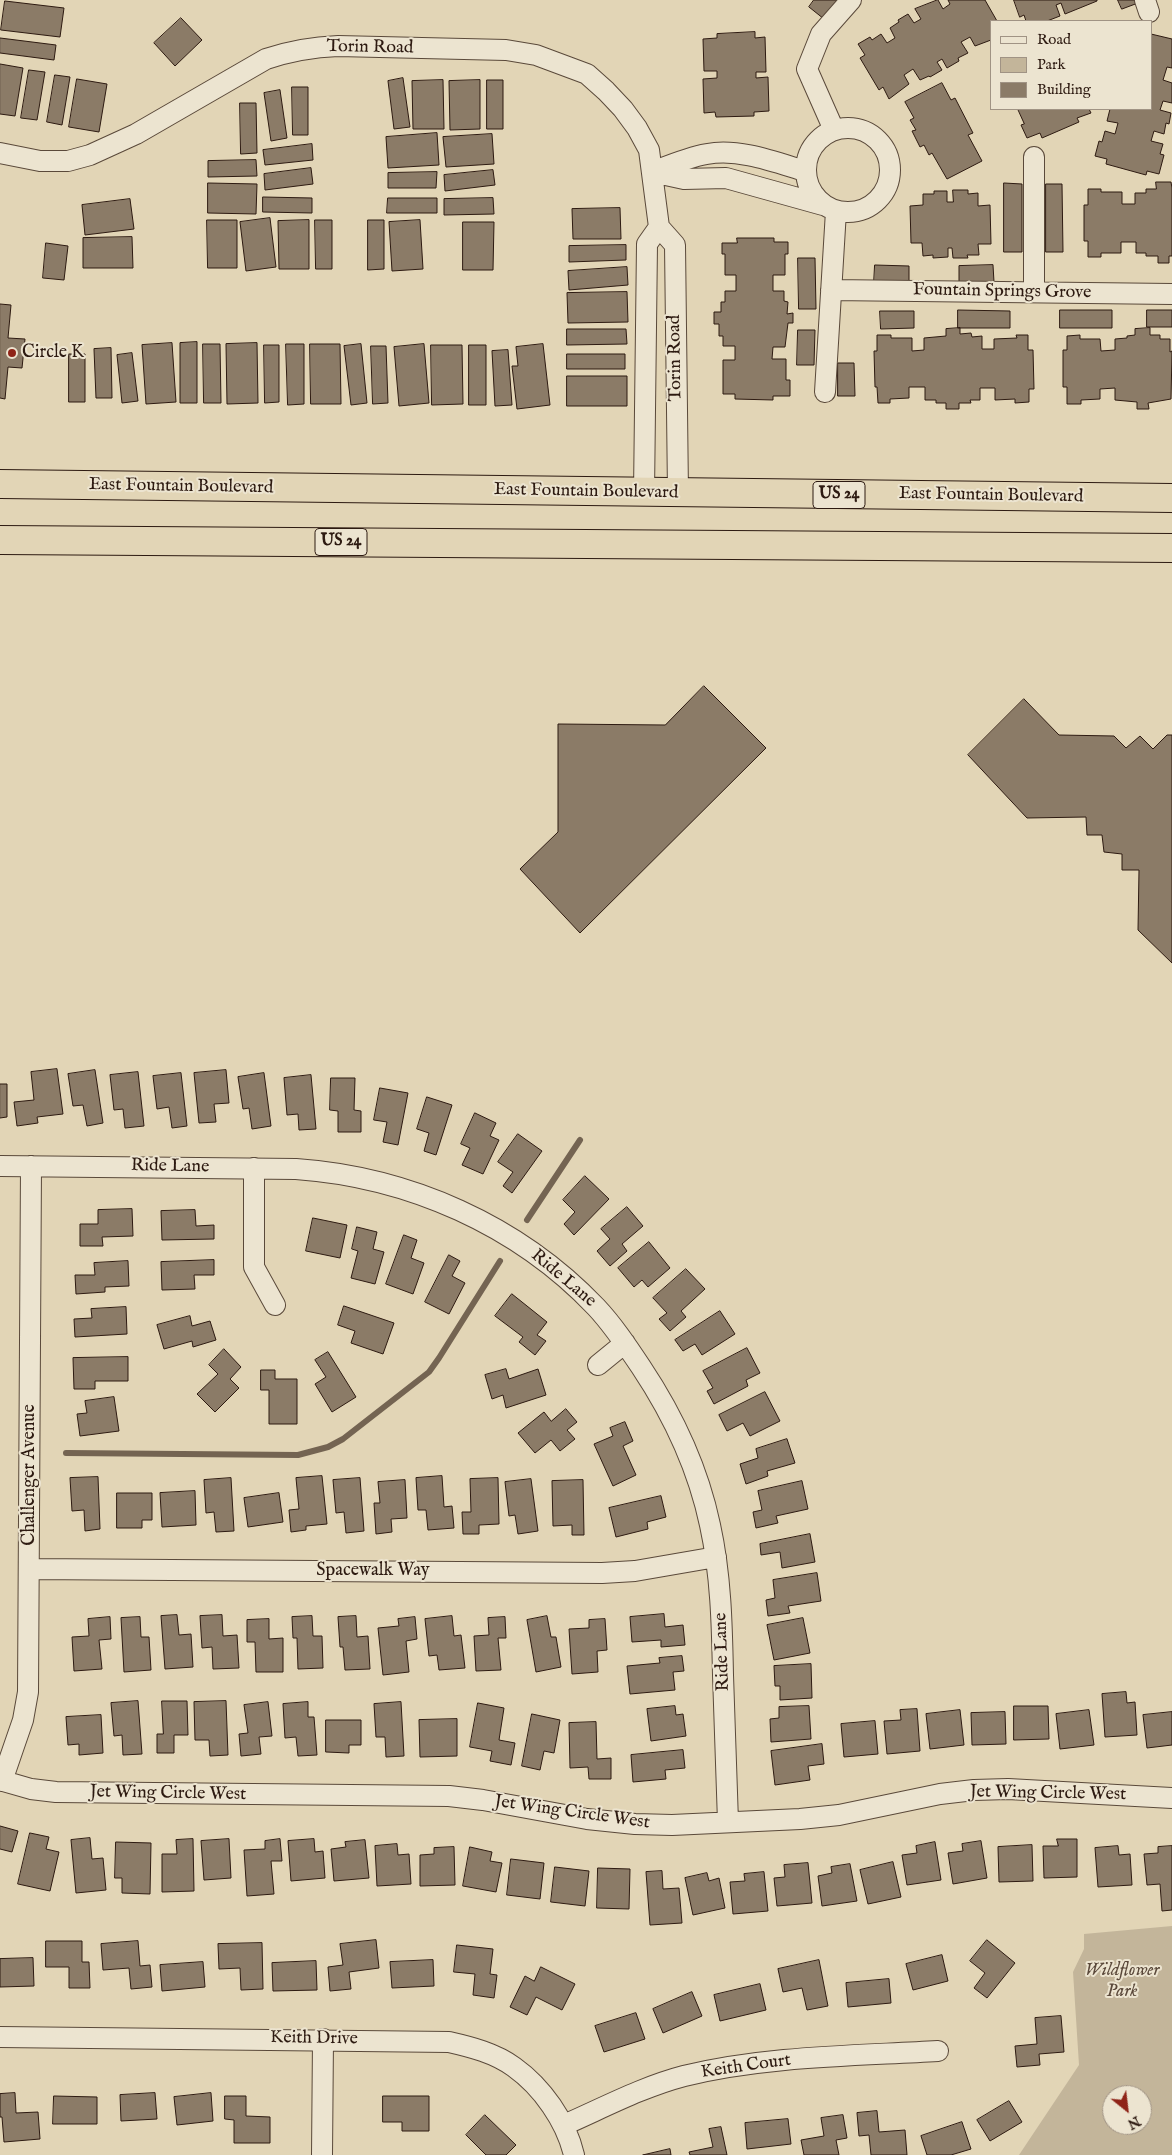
<!DOCTYPE html>
<html>
<head>
<meta charset="utf-8">
<style>
	body { margin:0 }
	#map { position:relative; width:1172px; height:2155px; overflow:hidden; background:#e2d5b6; font-family:"IM FELL English",serif }
	canvas { display:block }
	.legend { position:absolute; left:990px; top:20px; width:162px; height:90px; box-sizing:border-box; background:#ece4d0; border:1px solid #a09384; margin:0; padding:6px 9px; list-style:none; font-size:15px; color:#2d1a11 }
	.legend li { display:flex; align-items:center; gap:10px; height:25px }
	.legend b { width:25px; border:1px solid #a09384 }
	.north { position:absolute; left:1102px; top:2085px; width:50px; height:50px; box-sizing:border-box; background:#ece4d0; border:1px solid #a09384; border-radius:50%; rotate:151deg; font-size:14px; font-weight:700; line-height:20px; text-align:center; color:#2d1a11 }
	.north::after { content:''; display:block; margin:auto; width:18px; height:22px; background:#8f2418; clip-path:polygon(50% 0,100% 100%,50% 72%,0 100%) }
</style>
</head>
<body>
<div id="map">
<canvas width="1172" height="2155"></canvas>
<ul class="legend">
<li><b style="height:6px;background:#ece4d0"></b>Road</li>
<li><b style="height:14px;background:#c3b59a"></b>Park</li>
<li><b style="height:14px;background:#8b7b67"></b>Building</li>
</ul>
<div class="north">N</div>
</div>
<script>
const g = document.querySelector('canvas').getContext('2d');
g.lineJoin = 'round';
function fill(path, color) {
  g.fillStyle = color;
  g.fill(path, 'evenodd');
}
function strokePath(path, color, width, dash) {
  g.strokeStyle = color;
  g.lineWidth = width;
  g.lineCap = dash ? 'butt' : 'round';
  g.setLineDash(dash || []);
  g.stroke(path);
}
function drawText(font, color, halo, rows, align = 'center') {
  g.font = font + ' "IM FELL English",serif';
  g.lineWidth = 4;
  g.setLineDash([]);
  g.textBaseline = 'middle';
  g.strokeStyle = halo;
  g.fillStyle = color;
  for (const [text, x, y, turn = 0] of rows) {
    g.save();
    g.translate(x, y);
    g.rotate((+turn || 0) * Math.PI / 180);
    g.textAlign = isNaN(turn) ? turn : align;
    if (halo) g.strokeText(text, 0, 0);
    g.fillText(text, 0, 0);
    g.restore();
  }
}
fill(new Path2D(`
	M1172,1926V2155H1019L1079,2065L1073,1972L1084,1949V1934ZM1112,2095H1142V2125H1112Z`), '#c3b59a');
strokePath(new Path2D(`
	M527,1220L580,1140
	M66,1453L298,1455L328,1447L343,1439L429,1372L439,1358L500,1261`), '#746452', 6);
const building = new Path2D(`
	M814,0H838L824,19L809,7Z
	M938,0L943,9L950,4L948,0H985L997,21H991V40L975,46L970,37L961,42L968,53L958,58L959,61L947,68L942,59L937,62L942,70L930,77L929,76L920,80L913,69L904,75L909,84L889,99L883,87L879,90L860,58L865,55L858,44L870,37L872,40L881,34L887,43L895,38L890,28L899,22L898,20L908,14L914,23L921,19L915,9Z
	M1014,0H1097V1L1065,14L1061,3L1056,5L1060,16L1047,21H1026L1024,15L1020,17Z
	M1118,0H1136L1138,3L1122,9Z
	M5,1L64,8L60,37L1,30Z
	M181,18L202,40L175,66L154,43Z
	M755,32V38L765,37L766,72H756V78L768,77L769,111L754,112V116L716,117L715,112L704,113L703,79L717,78V71H704L703,39L717,38V34Z
	M1151,34L1172,39V68L1167,67L1163,80L1172,83V103L1163,101L1160,110L1171,113L1169,124L1166,123L1164,134L1154,131L1151,141L1163,144L1160,154L1164,155L1159,174L1147,171L1146,175L1106,164L1107,159L1095,156L1099,141L1102,142L1105,131L1115,134L1118,123L1107,121L1110,109H1108H1151Z
	M0,38L56,45L54,60L0,53Z
	M0,64L23,68L15,116L0,114Z
	M29,70L45,72L37,120L21,118Z
	M55,75L70,77L62,125L47,122Z
	M403,78L410,127L394,129L388,81Z
	M77,79L107,84L99,132L69,127Z
	M443,80L444,129H413L412,81Z
	M480,80V129L450,130L449,81Z
	M487,80H503V129H487Z
	M942,83L951,100L955,98L973,133L968,135L982,161L947,179L932,153L929,155L924,145L920,147L912,131L916,130L910,120L914,118L905,102Z
	M292,87H308V135H293Z
	M280,90L287,138L271,141L264,93Z
	M240,103H256L257,153L241,154Z
	M1018,109H1089L1091,113L1077,118L1079,122L1042,138L1040,133L1027,138L1021,125L1024,124Z
	M437,133L439,165L388,168L386,137Z
	M492,134L494,164L446,167L443,137Z
	M312,144L313,160L265,165L263,150Z
	M256,160L257,176L208,177V161Z
	M311,168L313,184L265,190L264,174Z
	M493,170L495,185L445,191L444,175Z
	M437,172L436,188H388V173Z
	M1156,182H1171L1172,188V256H1169V263H1158V256H1146V253H1136V242H1121V253H1101V257H1088V241H1084V205H1088V189H1101V192H1122V204H1135V193H1146V189H1156Z
	M208,183L257,184L256,214L208,213Z
	M1004,183L1022,184V252H1004Z
	M1046,184H1062L1063,252H1046Z
	M953,190H968V194L978,193V206L990,205L991,244H978L979,255H967L968,258H953L952,248H948V257L933,258V255L923,256L922,243H911L910,206L923,205V194H934V191H947V202H953Z
	M263,197L312,198V213L263,212Z
	M388,198H437V213H387Z
	M493,198L494,214L444,215V199Z
	M130,199L134,229L85,235L82,205Z
	M620,208L621,239H573L572,209Z
	M270,218L276,267L246,271L240,222Z
	M207,220H237V268H208Z
	M309,220V269H279L278,221Z
	M315,220H332V269H316Z
	M368,220H384V269L368,270Z
	M420,220L423,269L392,271L389,222Z
	M463,222H494L493,270H463Z
	M132,237L133,268H83V238Z
	M737,238H774V242H788V254H785V275H773V291H784V301L788,302L787,314L793,313V323H788L785,347H773L772,359H786V380H790V396H773V400L735,399V394H723V360H735V346H723V336H719V324H714V312H721V302H725V291H736V275H725V254H722V243H737Z
	M46,243L68,246L64,280L43,278Z
	M626,245V260L569,262V246Z
	M798,258H815L816,309H799Z
	M875,265L909,266V283H874Z
	M993,265L994,282L959,283V266Z
	M627,267L628,285L569,290L568,271Z
	M627,292L628,322L568,323L567,293Z
	M0,304L11,305L8,338L25,339L22,368L8,367L5,399L0,398Z
	M958,310L1010,311V328H958Z
	M1060,310H1112V328H1060Z
	M1147,310H1172V327H1147Z
	M880,311H914V328L881,329Z
	M960,328V334L971,333L972,337L982,336V349H994V339L1017,338L1016,335H1028V350H1033L1034,389H1029V402L1015,403V399L995,400V388H980V400H970L971,403H959V409H946V403H936V400H925V387H909V398L890,399V403H878L877,387H875L874,351H877V335H891V338H912V351L924,350V338L946,336V329Z
	M1150,328V335H1160V339H1170V352L1172,351L1171,399L1148,403L1149,409H1137V402L1115,400V388L1100,389V399L1081,400V404H1067V387H1063V350H1067V336L1080,335V339H1100L1101,351L1115,350V339L1127,338V336L1135,335V329Z
	M567,329H626L627,344L567,345Z
	M798,330H815L814,365H797Z
	M197,342V403H180V343Z
	M172,343L176,402L146,404L142,345Z
	M257,343L258,403L227,404L226,344Z
	M203,344H220L221,403H204Z
	M286,344H304V404L288,405Z
	M310,344H340L341,404H311Z
	M361,344L367,403L351,405L344,346Z
	M424,344L429,403L399,406L394,347Z
	M543,344L550,405L517,409L512,366H518L516,347Z
	M264,345H279V402L265,403Z
	M431,345H462L463,404L432,405Z
	M469,345H486V405H469Z
	M371,346H386L388,403L373,404Z
	M111,348L112,398H96L94,349Z
	M508,350L512,405L495,406L492,351Z
	M132,353L138,401L122,403L117,355Z
	M69,354H85V402H69Z
	M567,354H625V369H567Z
	M838,363H854L855,396H838Z
	M567,376H627V406H567Z
	M704,686L766,748L580,933L520,869L558,832V724L665,725Z
	M1024,699L1059,735L1114,736L1126,748L1140,736L1153,749L1167,735H1172V963L1138,930L1139,870H1122V854L1104,852L1102,835H1087L1086,817L1027,818L968,755Z
	M57,1069L63,1114L37,1117L38,1123L17,1126L14,1102L34,1100L31,1072Z
	M95,1070L103,1123L87,1126L83,1105L73,1106L68,1074Z
	M226,1070L229,1103L214,1104L216,1122L199,1123L194,1073Z
	M138,1072L144,1126L125,1128L123,1109L114,1110L110,1075Z
	M181,1073L187,1126L172,1128L169,1107L157,1109L153,1076Z
	M264,1073L271,1126L252,1129L249,1108L243,1109L238,1077Z
	M311,1075L316,1129L299,1130L298,1114L287,1115L284,1078Z
	M331,1078H355L354,1110L361,1111V1132H338V1111L330,1110Z
	M0,1084H7V1117L0,1118Z
	M380,1088L408,1093L398,1145L383,1142L387,1122L374,1120Z
	M427,1097L452,1105L436,1155L424,1151L429,1133L417,1129Z
	M475,1113L496,1123L490,1136L499,1140L483,1174L462,1165L470,1148L461,1144Z
	M518,1134L542,1151L512,1193L503,1186L513,1172L498,1162Z
	M585,1176L609,1199L574,1235L564,1224L575,1212L563,1200Z
	M627,1207L643,1226L622,1244L627,1251L610,1266L597,1251L610,1239L601,1229Z
	M132,1209L133,1236L102,1237L103,1246H80V1224H98V1210Z
	M195,1210L196,1226L214,1225V1239L162,1240L161,1211Z
	M313,1218L347,1225L340,1258L306,1251Z
	M357,1227L377,1232L373,1249L384,1252L375,1284L351,1278L358,1251L352,1249Z
	M404,1235L417,1240L411,1258L424,1263L413,1294L386,1284Z
	M649,1242L670,1268L648,1287L642,1280L634,1287L618,1268Z
	M449,1255L460,1261L452,1276L465,1283L449,1314L425,1302Z
	M214,1260V1275H194L195,1289L162,1290L161,1262Z
	M128,1261L129,1286L105,1287V1292L76,1294L75,1275H95L94,1263Z
	M686,1269L705,1289L681,1311L686,1317L670,1331L659,1319L667,1313L653,1298Z
	M512,1294L547,1322L537,1335L546,1341L535,1355L519,1342L523,1337L495,1316Z
	M344,1306L394,1323L383,1354L351,1343L355,1331L338,1325Z
	M126,1307L127,1334L75,1337L74,1319L92,1318L91,1309Z
	M720,1311L735,1334L702,1355L695,1344L683,1351L675,1340Z
	M190,1316L192,1326L210,1321L216,1340L193,1347L192,1341L164,1349L157,1325Z
	M747,1348L760,1373L746,1380L748,1386L714,1404L707,1391L713,1388L703,1371Z
	M224,1349L241,1367L230,1379L239,1388L215,1412L197,1394L218,1374L209,1365Z
	M328,1352L356,1397L332,1412L315,1384L326,1377L315,1360Z
	M128,1357V1381H95V1389H74L73,1358Z
	M506,1369L509,1379L538,1369L546,1395L506,1408L503,1395L492,1399L485,1375Z
	M261,1370H275V1379H297V1424H269V1390H261Z
	M765,1392L780,1421L750,1436L743,1423L727,1431L719,1415Z
	M114,1397L119,1431L80,1436L77,1414L87,1413L85,1401Z
	M566,1409L577,1422L567,1430L575,1439L560,1451L551,1440L535,1453L518,1433L544,1412L551,1421Z
	M625,1422L633,1441L623,1446L636,1475L613,1486L594,1444L613,1436L610,1428Z
	M787,1439L795,1463L767,1471L768,1476L746,1484L740,1464L758,1458L756,1449Z
	M322,1476L327,1524L306,1526V1530L291,1532L289,1510L299,1509L296,1478Z
	M442,1476L444,1507L452,1506L454,1528L428,1530L426,1510H418L416,1478Z
	M98,1477L100,1529L85,1531L84,1510L72,1511L70,1478Z
	M231,1478L234,1531L216,1532L214,1512L206,1513L204,1480Z
	M360,1478L364,1531L346,1533L344,1512L336,1513L333,1480Z
	M498,1478L499,1524L479,1525V1534H463L462,1512H471L470,1479Z
	M531,1479L538,1531L518,1534L515,1515L509,1516L505,1482Z
	M405,1480L407,1518L391,1519L392,1532L376,1534L374,1503H380L378,1482Z
	M583,1480L584,1535H572V1525L553,1526L552,1481Z
	M802,1481L808,1509L776,1516L778,1523L756,1528L753,1512L762,1510L758,1491Z
	M195,1491L196,1525L162,1527L160,1493Z
	M117,1493H152V1520H142V1528H117Z
	M279,1493L283,1522L248,1527L244,1498Z
	M661,1496L666,1517L647,1522L648,1529L616,1537L609,1508Z
	M810,1534L815,1562L782,1568L780,1552L761,1555L760,1544Z
	M817,1573L821,1601L788,1606L790,1613L768,1616L766,1600L775,1598L773,1580Z
	M664,1614L665,1627L683,1625L685,1645L661,1647V1640L632,1642L630,1617Z
	M177,1615L179,1635L191,1634L193,1667L165,1669L161,1616Z
	M222,1615L223,1636L237,1635L239,1668L213,1669L212,1647L202,1648L200,1616Z
	M312,1616L313,1636H322L323,1668L298,1669L297,1638H293L292,1617Z
	M356,1616L357,1637L368,1636L370,1669L345,1670L343,1647H340L338,1617Z
	M452,1616L454,1636L461,1635L465,1668L439,1670L437,1655L429,1656L425,1619Z
	M547,1616L551,1637H556L561,1667L536,1672L527,1620Z
	M110,1617L111,1639L99,1640L102,1669L74,1671L72,1637L89,1636L88,1619Z
	M140,1617L141,1637H149L151,1670L124,1672L121,1618Z
	M415,1617L417,1639L406,1641L409,1672L383,1675L378,1628L399,1626L398,1619Z
	M505,1617L506,1638H498L501,1670L476,1671L474,1636L489,1635L488,1618Z
	M803,1618L810,1653L774,1660L767,1625Z
	M269,1619V1639L283,1638V1672H256L255,1642H247V1620Z
	M605,1619L607,1650L597,1651L598,1672L572,1674L569,1629L589,1628V1620Z
	M682,1656L684,1671L673,1672L675,1690L630,1694L627,1666L660,1663L659,1658Z
	M811,1664L812,1698L780,1700V1686H775L774,1666Z
	M1126,1692L1127,1703L1135,1702L1137,1735L1105,1737L1102,1694Z
	M138,1701L142,1754L123,1755L122,1735L114,1736L111,1703Z
	M162,1701H187L188,1735H174V1753H157V1734H163Z
	M226,1701L228,1755L210,1756L209,1740H195L194,1702Z
	M268,1702L272,1736L259,1737L261,1754L241,1756L239,1734L248,1733L244,1705Z
	M308,1702V1717H314L317,1755L298,1756L296,1737L285,1738L283,1704Z
	M401,1702L404,1756L386,1757L385,1737H376L374,1704Z
	M478,1703L504,1708L499,1740L515,1743L511,1765L490,1761L492,1751L470,1747Z
	M675,1706L676,1715L683,1714L686,1736L651,1741L647,1709Z
	M809,1706L811,1739L771,1742L770,1719L779,1718V1707Z
	M1014,1706H1048L1049,1739L1014,1740Z
	M917,1709L920,1751L887,1754L884,1721L901,1720L900,1710Z
	M960,1710L964,1745L930,1749L926,1714Z
	M1089,1710L1094,1745L1060,1749L1056,1714Z
	M1005,1712L1006,1744L972,1745L971,1713Z
	M1172,1712V1745L1147,1748L1143,1715Z
	M532,1714L560,1720L554,1753L544,1751L540,1770L522,1766Z
	M101,1715L103,1753L79,1755V1744L68,1745L66,1717Z
	M457,1719V1756L420,1757L419,1720Z
	M326,1720H361V1745H349V1753L326,1752Z
	M875,1721L878,1754L844,1757L841,1724Z
	M596,1722L597,1759L611,1758V1779H589L588,1767L570,1768L569,1723Z
	M822,1744L824,1764L808,1766L810,1780L775,1785L771,1751Z
	M683,1750L685,1768L665,1770L666,1779L633,1782L631,1755Z
	M0,1826L18,1831L12,1852L0,1849Z
	M30,1833L49,1837L46,1849L59,1852L50,1891L18,1884Z
	M90,1838L92,1859L103,1858L106,1890L76,1893L71,1840Z
	M193,1839L194,1891L162,1892V1854H177L176,1840Z
	M229,1839L231,1878L204,1880L201,1841Z
	M280,1839L282,1861H271L274,1894L247,1896L244,1850L265,1849V1841Z
	M314,1839L315,1852L323,1851L325,1878L291,1881L288,1841Z
	M1057,1839H1077V1877L1044,1878L1043,1846H1058Z
	M365,1840L369,1878L334,1881L331,1849L346,1847L345,1842Z
	M981,1841L987,1878L953,1884L948,1853L963,1851L962,1844Z
	M116,1842L151,1843L150,1894L122,1893V1878H115Z
	M935,1842L941,1880L907,1885L902,1855L917,1853L916,1846Z
	M397,1844L398,1855L409,1854L411,1884L377,1886L375,1846Z
	M1032,1845L1033,1881L999,1882L998,1847Z
	M1118,1846L1119,1855L1130,1854L1132,1885L1098,1887L1095,1848Z
	M1172,1846V1910L1162,1911L1160,1884L1147,1885L1144,1854L1158,1853V1847Z
	M454,1847L455,1885L420,1886V1855L434,1854V1848Z
	M470,1847L492,1852L490,1861L502,1863L496,1892L463,1886Z
	M511,1859L544,1863L540,1899L507,1895Z
	M893,1862L901,1897L868,1904L860,1870Z
	M808,1863L812,1903L777,1906L774,1878L785,1877L784,1865Z
	M850,1864L857,1901L822,1906L818,1876L832,1873L831,1867Z
	M555,1867L589,1871L585,1906L551,1902Z
	M598,1868L630,1869L629,1909L597,1908Z
	M662,1871L663,1889L679,1888L682,1923L650,1925L646,1872Z
	M764,1872L768,1911L733,1914L730,1882L745,1881L744,1874Z
	M707,1873L709,1881L719,1878L725,1908L693,1915L685,1878Z
	M376,1940L379,1968L349,1972L351,1989L330,1991L328,1967L343,1965L340,1944Z
	M987,1940L1015,1963L987,1998L974,1988L985,1973L970,1961Z
	M46,1941H82V1962H89L90,1988H69V1967H46Z
	M138,1941L140,1966L150,1965L152,1987L131,1989L129,1968L103,1970L101,1944Z
	M262,1943L263,1989L241,1990L240,1968L219,1969L218,1944Z
	M457,1945L493,1949L490,1974L497,1975L494,1998L473,1995L475,1974L454,1972Z
	M942,1955L948,1981L913,1990L906,1964Z
	M33,1958L34,1986L0,1987V1959Z
	M433,1960L434,1986L392,1988L390,1962Z
	M819,1960L828,2006L807,2010L802,1988L783,1992L778,1969Z
	M316,1961L317,1990L273,1991L272,1963Z
	M203,1962L205,1987L162,1991L160,1965Z
	M541,1967L575,1984L562,2010L536,1997L527,2015L510,2007L525,1976L534,1981Z
	M889,1979L891,2003L848,2007L846,1983Z
	M760,1984L766,2010L720,2021L714,1995Z
	M692,1992L702,2016L663,2033L653,2009Z
	M636,2013L645,2039L604,2052L595,2026Z
	M1061,2016L1064,2052L1039,2054L1040,2065L1017,2067L1015,2046L1037,2044L1035,2018Z
	M15,2093L16,2113L38,2112L40,2139L4,2142L2,2117H0V2094Z
	M155,2093L157,2119L121,2121L120,2095Z
	M211,2093L213,2121L177,2125L174,2097Z
	M54,2096L97,2097V2124H53Z
	M225,2096H246V2116L270,2117V2143H234V2120L225,2119Z
	M383,2096H429V2131H402V2122H383Z
	M1009,2101L1022,2122L990,2141L977,2120Z
	M877,2111L879,2132L905,2130L907,2155H871L869,2135L859,2136L857,2113Z
	M485,2115L516,2145L506,2155H486L466,2135Z
	M843,2115L847,2138L836,2140L839,2155H804L801,2140L824,2136L821,2118Z
	M788,2119L791,2144L747,2149L745,2123Z
	M962,2122L971,2149L951,2155H927L921,2136Z
	M721,2127L727,2155H690L689,2152L713,2147L709,2129Z
	M670,2149L671,2155H643Z`);
fill(building, '#8b7b67');
strokePath(building, '#2d1a11', 1);
const minor = new Path2D(`
	M1145,0L1149,12
	M806 170a42 42 0 1 1 84 0a42 42 0 1 1-84 0Z
	M834,130L807,69L821,34L851,0
	M0,153L40,161H68L90,155L136,134L266,59C290,51 312,47 338,46L506,50L536,55L587,74L606,91L623,109L637,128L649,150L659,227L675,245L678,493
	M1034,157V292
	M652,172L684,179L726,178L823,205
	M652,172C670,165 689,157 707,154C739,148 775,162 805,171
	M831,290L1172,294
	M825,392L836,211
	M644,493L647,244L659,227
	M0,1166L296,1169C409,1177 518,1225 596,1307C613,1325 627,1346 641,1367C673,1415 698,1468 710,1525C721,1575 722,1625 723,1675C725,1724 726,1773 728,1822
	M254,1168V1267L275,1305
	M598,1365L625,1343
	M29,1569L602,1573L635,1571L716,1557
	M0,1780L31,1789L56,1792L449,1796L483,1800L587,1819L635,1824L672,1825L800,1819L839,1815L940,1794L974,1790L1008,1789L1172,1798
	M2,1781L23,1720L28,1692L31,1166
	M0,2037L449,2042C471,2047 495,2053 514,2067C542,2087 566,2121 574,2155
	M564,2125C603,2108 642,2087 684,2076C766,2056 853,2056 938,2051
	M322,2155L323,2039`);
const trunk = new Path2D(`
	M0,484L1172,498
	M0,540L1172,548`);
strokePath(minor, '#5a493a', 22);
strokePath(trunk, '#2d1a11', 30);
strokePath(minor, '#ece4d0', 20);
strokePath(trunk, '#e2d5b6', 28);
for (const [x, y, r, color] of [
	[12,353,5,"#8f2418"]
]) {
  const dot = new Path2D();
  dot.arc(x, y, r, 0, 2 * Math.PI);
  g.fillStyle = color;
  g.fill(dot);
  strokePath(dot, '#ece4d0', 2);
}
for (const [x, y, w] of [
	[839,495,52],
	[341,542,52]
]) {
  const box = new Path2D();
  box.roundRect(x - w / 2, y - 13.5, w, 27, 4);
  g.fillStyle = '#ece4d0';
  g.fill(box);
  strokePath(box, '#2d1a11', 1);
}
drawText('bold 16px', '#2d1a11', null, [
	["US 24",839,495],
	["US 24",341,542]
]);
drawText('18px', '#2d1a11', '#ece4d0', [
	["Torin Road",370,48,1],
	["Fountain Springs Grove",1002,292,1],
	["Torin Road",676,358,-91],
	["East Fountain Boulevard",181,487,1],
	["East Fountain Boulevard",586,492,1],
	["East Fountain Boulevard",991,496,1],
	["Ride Lane",170,1167,1],
	["Ride Lane",563,1279,40],
	["Challenger Avenue",30,1475,-90],
	["Spacewalk Way",373,1571],
	["Ride Lane",723,1652,-92],
	["Jet Wing Circle West",168,1794,1],
	["Jet Wing Circle West",1048,1794,1],
	["Jet Wing Circle West",572,1813,8],
	["Keith Drive",314,2039,1],
	["Keith Court",746,2067,-8]
]);
drawText('18px', '#2d1a11', '#ece4d0', [
	["Circle K",22,353]
], 'left');
drawText('italic 18px', '#5a483a', '#ece4d0', [
	["Wildflower",1122,1971],
	["Park",1122,1992]
]);
</script>
</body>
</html>
